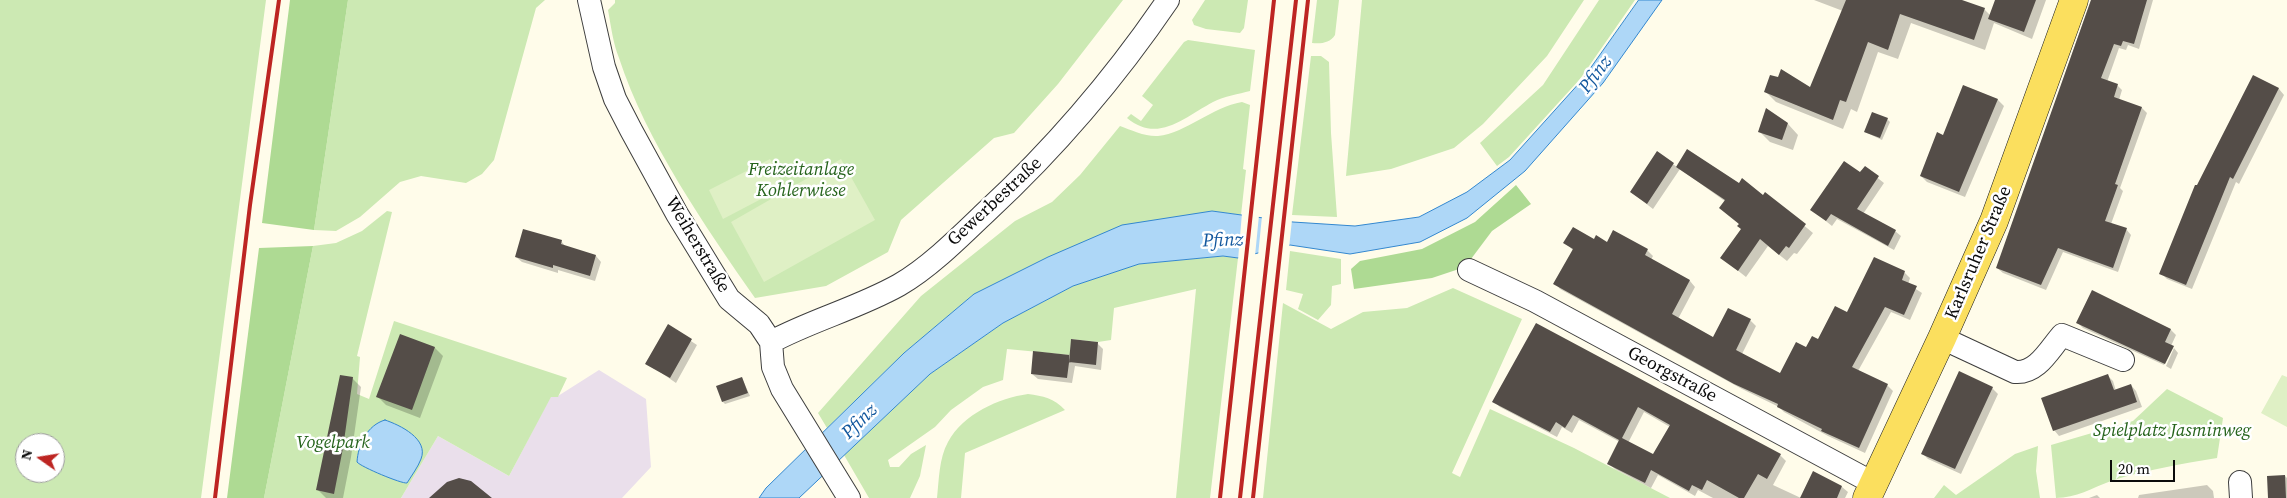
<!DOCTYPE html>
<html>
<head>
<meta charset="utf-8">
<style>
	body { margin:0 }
	#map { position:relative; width:2287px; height:498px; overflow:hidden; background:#fffcea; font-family:"Source Serif 4",serif }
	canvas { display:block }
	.north { position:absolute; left:15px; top:433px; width:50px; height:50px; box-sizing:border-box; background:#fff; border:1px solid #9d9d9d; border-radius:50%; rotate:283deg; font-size:14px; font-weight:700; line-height:20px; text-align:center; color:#0b0b0b }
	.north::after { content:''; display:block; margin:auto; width:18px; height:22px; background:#bd2522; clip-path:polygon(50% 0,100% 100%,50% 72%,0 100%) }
	.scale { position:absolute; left:2110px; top:460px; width:65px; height:22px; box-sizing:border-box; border:2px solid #0b0b0b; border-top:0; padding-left:6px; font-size:15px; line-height:18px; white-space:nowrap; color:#0b0b0b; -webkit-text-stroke:4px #fff; paint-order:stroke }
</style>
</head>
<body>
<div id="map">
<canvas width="2287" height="498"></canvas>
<div class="north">N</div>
<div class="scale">20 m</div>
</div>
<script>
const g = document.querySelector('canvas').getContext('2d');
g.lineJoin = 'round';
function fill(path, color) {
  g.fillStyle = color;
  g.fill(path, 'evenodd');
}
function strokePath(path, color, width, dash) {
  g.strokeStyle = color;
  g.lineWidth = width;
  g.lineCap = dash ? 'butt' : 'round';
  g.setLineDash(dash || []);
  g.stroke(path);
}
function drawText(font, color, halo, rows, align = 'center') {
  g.font = font + ' "Source Serif 4",serif';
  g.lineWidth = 5;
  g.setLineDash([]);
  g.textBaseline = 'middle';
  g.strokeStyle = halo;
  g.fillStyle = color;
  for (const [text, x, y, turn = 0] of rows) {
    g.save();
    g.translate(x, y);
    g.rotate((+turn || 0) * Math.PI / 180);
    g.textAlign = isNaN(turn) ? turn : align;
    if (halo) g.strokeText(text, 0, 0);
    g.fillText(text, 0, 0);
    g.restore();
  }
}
fill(new Path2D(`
	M599,370L646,399L651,467L622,498H401L438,436L509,476L551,396H558Z`), '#eadfeb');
fill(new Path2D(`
	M0,0H266L201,498H0ZM25,443H55V473H25Z
	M348,0H545L536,8L494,160L482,174L466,183L421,176L400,182L360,217L336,231L314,230Z
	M615,0H1123L1058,84L1014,133L994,138L901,220L888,252L826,286L755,298C705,226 646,141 619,58C613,43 611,26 608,10L615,3Z
	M1205,0H1248L1244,28L1240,33L1206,29L1194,25L1192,20Z
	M1317,0H1339L1335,35C1330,43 1321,44 1312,43Z
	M1362,0H1584L1547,56L1483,124L1454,148L1391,169L1346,176Z
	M1599,0H1635L1580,79L1509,157L1497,166L1480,143L1543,85Z
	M1188,40L1255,50L1250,91C1239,94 1224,96 1213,102C1185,117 1158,144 1127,118L1131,114L1141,121L1153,105L1142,96L1184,42Z
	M1311,56H1321L1329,62L1331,133L1337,217L1292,215Z
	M1242,102L1250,105L1243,169L1246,170L1241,215L1212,211L1048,257L974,294L904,353L827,428L818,413L921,296L1015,221L1052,202L1080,175L1120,126C1131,130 1146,137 1158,136C1186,133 1212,107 1242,102Z
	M387,211L392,212L357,356L360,357L357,394L369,399L394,321L567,378L558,397H551L509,476L438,436L401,498H264L313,246L336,243L362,231Z
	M1290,251L1341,259V284L1332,286L1331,305L1318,320L1298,309L1303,294L1286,290Z
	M1223,256L1238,258L1210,498H1176L1196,289L1114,308L1111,340L1098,342L1071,339L1070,355L1007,349L1003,380L983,387L951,410L935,427L888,460L890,467H899L911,454L926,445L920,476L910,498H869L844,455L930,374L1003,323L1073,286L1139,264Z
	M1453,288L1522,319L1452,473L1460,477L1490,409L1574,448L1670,498H1263L1283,303L1331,329L1363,312L1407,308Z
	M2167,389L2223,418L2217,458C2181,464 2145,470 2111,481C2092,488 2076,498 2056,498L2051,445L2133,421Z
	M1028,394C1043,396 1054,398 1065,410L965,453L961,498H937C939,480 939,458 948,442C963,414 999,398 1028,394Z
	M2038,446L2036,471L2040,498H1934L1944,485L1956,495L2015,454Z`), '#cce9b3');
fill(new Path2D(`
	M290,0H348L314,230L262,223Z
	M1516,185L1531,204L1492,231L1465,267L1432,278L1354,289L1351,269L1360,261L1422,249L1475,222Z
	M313,246L264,498H227L259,248Z`), '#aeda93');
fill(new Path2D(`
	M770,159L784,187L723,219L709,190Z
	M841,159L875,220L764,282L731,222Z
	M2282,375L2287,377V427L2261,413Z`), '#dff0c5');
const water = new Path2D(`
	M1639,0H1662L1603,83L1525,171L1467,218L1420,242L1350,254L1290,245L1238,258L1223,256L1139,264L1073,286L1003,323L930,374L799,498H759L766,488L904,353L974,294L1048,257L1122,225L1212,211L1293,222L1355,226L1419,217L1467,192L1510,160L1582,80Z
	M385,420C400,425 429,439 421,459C418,467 412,475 407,483C402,484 361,467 357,462C358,445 367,425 385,420Z`);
fill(water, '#aed7f7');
strokePath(water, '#3387cf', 1);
fill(new Path2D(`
	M1242,213L1259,215L1255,256L1238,260Z
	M1262,216L1292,220L1289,248L1258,256Z`), '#fffcea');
fill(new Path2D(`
	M1814,0H1958L1984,9L1990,15L1996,0H2046L2032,39L1994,23L1985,50L1911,23L1898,59L1878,52L1857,112L1851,109L1843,129L1776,102L1766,92L1811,88L1843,11Z
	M2091,0H2153L2139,49L2128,45L2126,50L2119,48L2107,82L2117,85L2122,90L2119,100L2142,108L2147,113L2120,188L2123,191L2111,224L2126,229L2131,235L2118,272L2063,252L2046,290L2003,273L1997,268Z
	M2254,77L2279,89L2284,95L2239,184L2236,182L2192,289L2167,279L2161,273L2197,187Z
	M1964,87L1998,100L2004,106L1965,197L1927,182L1921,176L1944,136Z
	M1887,119L1890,122L1882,140L1865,132Z
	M1788,124L1798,135L1793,150L1770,142L1760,132Z
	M1657,153L1677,167L1739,185L1763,196L1765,193L1813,233L1797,254L1794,253L1787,261L1768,246L1746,277L1722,258L1742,230L1726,202L1680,169L1653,209L1631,192Z
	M1865,168L1884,183L1863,214L1895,231L1901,236L1894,250L1837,219L1832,226L1812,210Z
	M561,241L566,247L596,256L601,262L595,281L558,270V273L522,262L516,257Z
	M1594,241L1647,250L1653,256L1651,260L1690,281L1695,287L1678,319L1714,339L1750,320L1756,326L1742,354L1781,375L1807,348L1819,341L1848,313L1904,272L1910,278L1908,284L1922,293L1910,320L1891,312L1858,371L1887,385L1893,391L1865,453L1828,436L1784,412L1779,407L1742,389L1560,289L1555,283L1574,251L1565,243Z
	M2078,323L2171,330L2176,335L2171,346L2173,348L2164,365L2083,328Z
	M1536,325L1780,455L1786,461L1773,485L1801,498L1842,487L1848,492L1845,498H1713L1698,490L1695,496L1658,475L1651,488L1615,469L1609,464L1620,442L1579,420L1572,433L1562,427L1557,437L1500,407L1494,402ZM1644,412L1670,427L1654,456L1628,443Z
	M668,326L697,345L676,383L647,363Z
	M401,335L435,348L443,356L420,418L386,405L378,397Z
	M1097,343L1103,349L1101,370L1075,366L1072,383L1038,379L1032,374L1071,358Z
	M2174,348L2178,353L2171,369L2166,366Z
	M2108,376L2113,381L2116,391L2131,385L2136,391L2142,407L2059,436L2054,430Z
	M352,378L361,387L351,457L343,498H326L318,490Z
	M742,378L750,396L725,404L723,402Z
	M1992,388L1998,394L1961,474L1928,459L1922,453Z
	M2285,476L2287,478V498H2270Z
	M2207,485L2213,491L2214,498H2138L2139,495Z
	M2097,495L2100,498H2089Z`), '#0003');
fill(new Path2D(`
	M1846,0H1962L1985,8L1974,40L1900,14L1888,50L1868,42L1846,102L1840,100L1833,120L1764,92L1770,75L1778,77L1781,69L1810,87Z
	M1995,0H2036L2024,32L1988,19Z
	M2091,0H2147L2134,44L2123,41L2121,46L2114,44L2101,78L2118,84L2114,97L2142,107L2115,184L2118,185L2105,221L2127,228L2113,268L2058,248L2041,285L1996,268Z
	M2253,75L2279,88L2233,179L2230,177L2186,285L2159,274L2195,185H2197Z
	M1963,85L1998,99L1959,192L1920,176L1937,132L1943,135Z
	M1766,108L1788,123L1782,140L1758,132Z
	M1872,112L1888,118L1880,138L1864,132Z
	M1687,149L1739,183L1742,178L1763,195L1765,192L1806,224L1789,248L1786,246L1779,255L1760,239L1738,271L1720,258L1741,229L1737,226L1739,224L1719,208L1725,200L1676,167Z
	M1657,151L1674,163L1647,204L1630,192Z
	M1844,161L1860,172L1865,166L1879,176L1857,209L1896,230L1888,246L1831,214L1826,221L1810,210Z
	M1573,227L1594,239L1596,235L1607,242L1613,230L1648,249L1645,255L1690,280L1672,314L1713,337L1728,308L1751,319L1736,350L1780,373L1796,342L1806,347L1812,336L1818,339L1835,306L1847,312L1874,257L1905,271L1902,280L1917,286L1904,315L1885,307L1852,367L1888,384L1859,448L1821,431L1822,429L1777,407L1778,404L1734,384L1553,284L1573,249L1563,243Z
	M523,229L562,240L561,244L596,255L590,276L553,265V268L515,257Z
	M2092,290L2171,329L2165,342L2174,346L2165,364L2076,323Z
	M1536,323L1781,454L1767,479L1758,474L1744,498H1739L1707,480L1702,490L1692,485L1689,491L1651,470L1645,483L1607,464L1619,440L1573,415L1565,428L1556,422L1550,432L1492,402ZM1638,407L1670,425L1653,454L1622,438Z
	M668,324L692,339L670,378L645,364Z
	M400,334L435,347L412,410L376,397Z
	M1071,339L1098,342L1096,365L1069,362Z
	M1033,351L1070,355L1067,378L1031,374Z
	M1959,371L1993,387L1955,469L1921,454Z
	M2108,374L2114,390L2131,384L2137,402L2053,431L2041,398Z
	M340,375L353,377L343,448L334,494L316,490Z
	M742,377L748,393L722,402L716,386Z
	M1813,471L1842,486L1837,498H1800Z
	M2285,475L2286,498H2268L2267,476Z
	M459,478L471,481L492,498H429L447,482Z`), '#544d48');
const street = new Path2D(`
	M589,0L604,67L615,99L631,130L677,214L729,299L759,324L771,342L773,367L782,389L849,498
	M1469,270L1535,301L1873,483
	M1942,338L2015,372C2037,374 2049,350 2062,335L2123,360
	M771,342C812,320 858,308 899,285C929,268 961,236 986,212C1055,148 1115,78 1168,0
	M2240,482L2241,498`);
const primary = new Path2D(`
	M1867,498L1942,338L1994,221L2074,0`);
strokePath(street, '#3e3e3e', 24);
strokePath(primary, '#1c1c1c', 29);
strokePath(street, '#fff', 22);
strokePath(primary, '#fbdf5e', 28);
strokePath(new Path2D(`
	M215,498L250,205L279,0
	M1220,498L1274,0
	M1240,498L1296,0
	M1253,498L1308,0`), '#bd2522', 4);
drawText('italic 18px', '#25631b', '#fff', [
	["Freizeitanlage",801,170],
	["Kohlerwiese",801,191],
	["Spielplatz Jasminweg",2172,431],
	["Vogelpark",333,443]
]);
drawText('18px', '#0b0b0b', '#fff', [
	["Gewerbestraße",995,202,-43],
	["Weiherstraße",697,245,59],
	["Karlsruher Straße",1979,253,-67],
	["Georgstraße",1672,375,28]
]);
drawText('italic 19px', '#13589e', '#fff', [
	["Pfinz",1596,75,-53],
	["Pfinz",1223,241,-2],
	["Pfinz",860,422,-44]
]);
</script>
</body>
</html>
